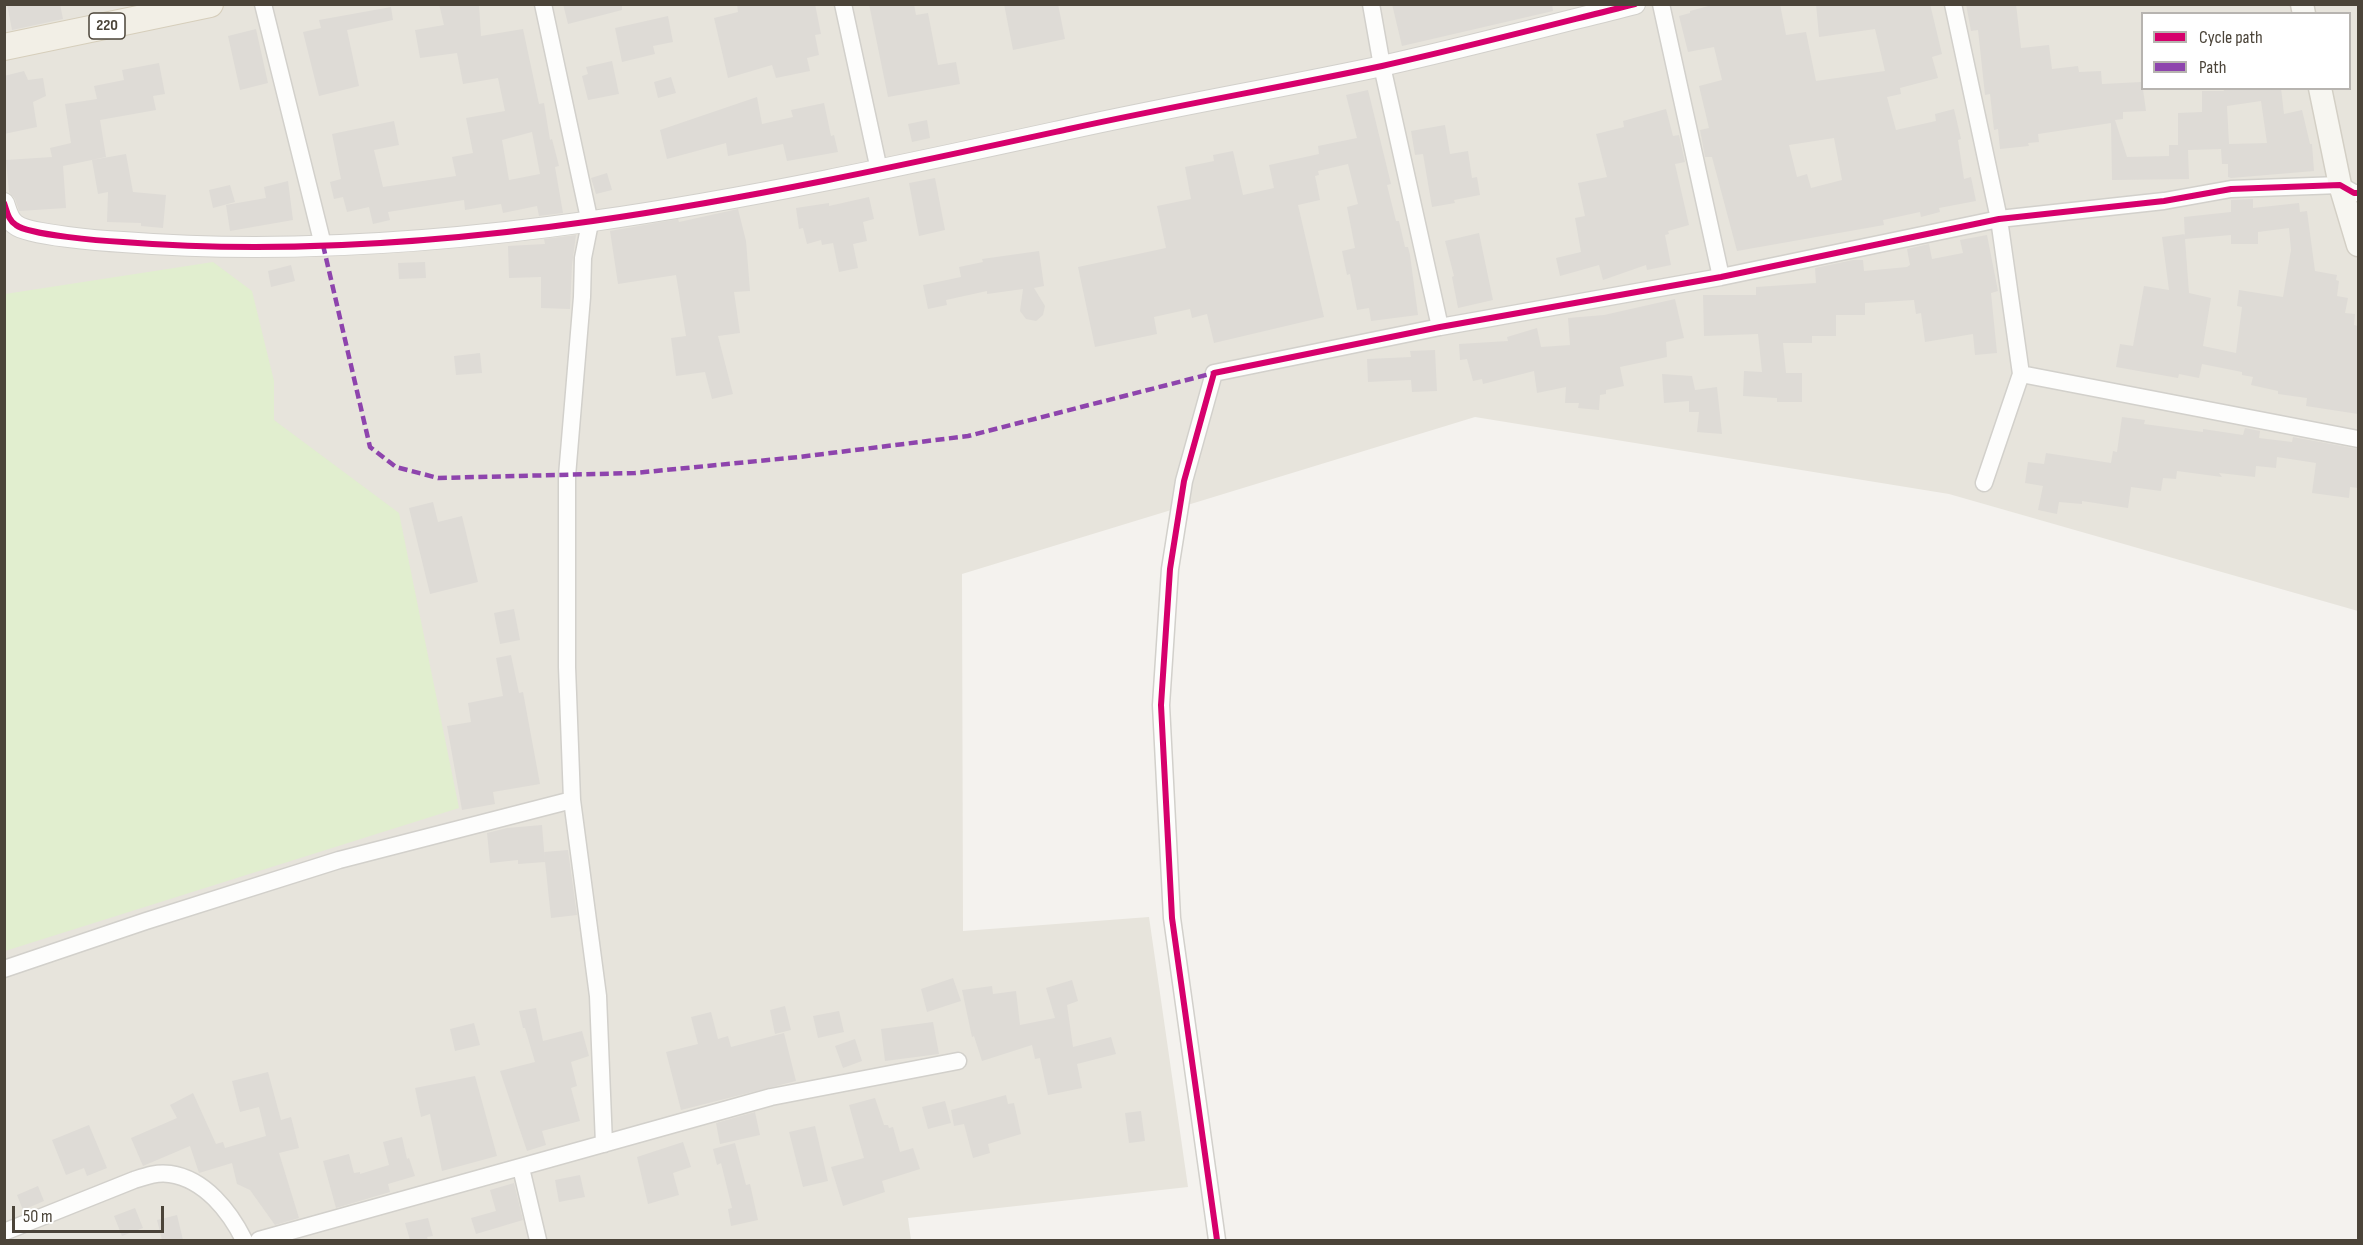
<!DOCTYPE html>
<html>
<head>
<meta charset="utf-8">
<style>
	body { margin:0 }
	#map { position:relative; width:2363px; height:1245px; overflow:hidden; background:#f4f2ee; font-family:"Sofia Sans Condensed",sans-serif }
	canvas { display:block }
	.frame { position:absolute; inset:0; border:6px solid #4b4439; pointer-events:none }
	.legend { position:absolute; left:2141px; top:12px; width:210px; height:78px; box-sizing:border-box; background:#fff; border:2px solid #b7b4b0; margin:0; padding:8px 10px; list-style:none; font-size:18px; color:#4b4439 }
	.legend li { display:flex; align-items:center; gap:12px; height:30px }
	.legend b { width:30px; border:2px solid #b7b4b0 }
	.scale { position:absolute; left:12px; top:1206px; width:152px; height:27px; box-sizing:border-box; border:3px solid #4b4439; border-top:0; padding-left:8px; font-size:18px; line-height:21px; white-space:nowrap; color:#4b4439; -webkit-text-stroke:4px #fff; paint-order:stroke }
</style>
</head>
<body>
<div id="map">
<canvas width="2363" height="1245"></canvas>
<div class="frame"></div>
<ul class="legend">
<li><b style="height:8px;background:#d6006c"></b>Cycle path</li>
<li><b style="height:8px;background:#8e44ad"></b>Path</li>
</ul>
<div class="scale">50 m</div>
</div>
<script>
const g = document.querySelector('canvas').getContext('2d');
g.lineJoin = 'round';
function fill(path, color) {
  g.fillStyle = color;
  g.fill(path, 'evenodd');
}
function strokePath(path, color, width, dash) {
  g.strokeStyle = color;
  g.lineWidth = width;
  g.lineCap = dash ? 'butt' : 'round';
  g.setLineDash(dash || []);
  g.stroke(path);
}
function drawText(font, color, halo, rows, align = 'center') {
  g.font = font + ' "Sofia Sans Condensed",sans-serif';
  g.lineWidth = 5;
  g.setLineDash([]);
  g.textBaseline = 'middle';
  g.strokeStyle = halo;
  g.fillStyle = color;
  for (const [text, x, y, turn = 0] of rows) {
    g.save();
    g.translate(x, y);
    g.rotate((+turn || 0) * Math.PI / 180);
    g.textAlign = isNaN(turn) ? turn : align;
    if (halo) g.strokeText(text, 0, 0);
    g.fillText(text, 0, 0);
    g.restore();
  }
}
fill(new Path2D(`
	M5,5H2358V611L1949,494L1475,417L962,574L963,931L1149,917L1188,1187L908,1218L911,1240H5ZM2142,14H2350V88H2142Z`), '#e7e4dc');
fill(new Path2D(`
	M213,262L252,291L274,381V420L399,513L459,808L5,951V294Z`), '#e1eecf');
fill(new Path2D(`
	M7,4H60L63,19L12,30Z
	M439,4H479L481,36L523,29L539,104L544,103L550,140L552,139L559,166L555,167L563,213L539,216L537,206L503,213L501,204L465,210L464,200L388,212L390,220L373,224L369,207L347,212L343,197L334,199L330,182L341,179L332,134L394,121L399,145L374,150L383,187L456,176L452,157L473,153L466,118L505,111L498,78L463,84L457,53L420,58L415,30L444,25ZM532,132L540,174L509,180L502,140Z
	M563,4H622V10L568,24Z
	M737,4H815L821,34L815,35L819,55L807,58L810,71L776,78L772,65L728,78L714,18L738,12Z
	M869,4H914L916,15L928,13L938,65L956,62L960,84L888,97Z
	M1004,4H1058L1065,39L1013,50Z
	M1392,4H1552L1553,11L1402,46Z
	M1716,4H1780L1786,35L1806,32L1816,81L1885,71L1875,29L1819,37L1816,4H1930L1942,54L1932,57L1938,78L1900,88L1901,94L1887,97L1896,130L1936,121L1935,114L1954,109L1961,139L1958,140L1964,179L1971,177L1976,201L1939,208L1940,212L1921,217L1920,212L1883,220L1884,225L1737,251L1712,157H1705L1700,130L1709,128L1699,86L1722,80L1714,47L1688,52L1679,16L1690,13V11ZM1834,138L1842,180L1811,188L1807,174L1797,177L1789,145Z
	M1966,4H2016L2021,48L2049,45L2052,69L2078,66L2079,72L2101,71L2102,84L2142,82L2146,111L2123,112V119L2115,120L2127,157L2169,156V145H2178V113L2202,112V91H2224L2223,88H2281L2284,114L2302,110L2310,144H2312L2314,171L2231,178L2228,177V164H2222L2221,149L2188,150L2189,179L2112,180L2111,123L2038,134L2039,142L2028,143L2029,146L2000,149L1998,129L1994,130L1990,94L1985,95L1978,30L1971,31ZM2261,101L2267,143L2229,144L2227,106Z
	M391,7L393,20L347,30L359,86L319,96L303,32L321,28L319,20Z
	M668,16L673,42L653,46L655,54L622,62L615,28Z
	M256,29L268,83L240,90L228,36Z
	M612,61L619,94L588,100L582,76L588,74L586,67Z
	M159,63L165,94L153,96L156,110L100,120L106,157L63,166L66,208L19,211L15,199L9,192L6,160L52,157L50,148L71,143L65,104L97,99L94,86L124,80L122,70Z
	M24,71L28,80L43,78L46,96L33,102L37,127L4,134V76Z
	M671,77L676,93L658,98L654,82Z
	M1368,90L1391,184L1387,185L1396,221H1399L1405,247H1408L1410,255L1418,315L1371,321L1369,308L1357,310L1350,274L1347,275L1342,251L1355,248L1347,207L1358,204L1348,164L1318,171L1319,175L1315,176L1320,200L1298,205L1324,317L1214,343L1207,314L1192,318L1190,309L1154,317L1157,334L1095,347L1078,267L1166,248L1157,206L1191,199L1185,167L1214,161L1213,155L1233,151L1243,195L1274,188L1269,165L1319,154L1318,146L1357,138L1346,95Z
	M757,97L762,124L793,117L791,110L824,103L831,136L834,135L838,152L787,161L783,144L728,156L726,143L667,159L660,130Z
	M1666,109L1673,136L1679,135L1685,162L1675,164L1689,225L1668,231L1669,234L1665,235L1671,265L1647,270L1646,265L1603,280L1599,265L1560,276L1556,258L1581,252L1575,218L1585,216L1578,183L1607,177L1596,134L1624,127L1623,121Z
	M927,120L930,138L912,142L908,124Z
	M1445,125L1450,154L1468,151L1472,178L1477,177L1480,195L1454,200L1455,203L1432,207L1423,154L1415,155L1411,131Z
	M126,154L133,192L166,195L163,228L141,226V223L107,222L108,192L98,194L92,160Z
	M607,173L612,190L596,194L591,178Z
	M935,178L945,230L919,236L909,183Z
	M288,181L293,220L230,231L226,205L266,198L264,187Z
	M230,185L235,202L213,208L209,190Z
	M869,197L874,219L863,222L867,241L853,244L858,268L839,272L833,243L822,245L821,240L807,244L803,228L799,229L796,208L829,203V206Z
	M2253,199V208L2299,203L2300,212L2307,211L2315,271L2337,275L2336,280L2339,281L2337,296L2348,298L2345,313L2355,314L2354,325L2358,326V414L2306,406L2307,398L2278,394V391L2251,385L2253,377L2242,375V372L2202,364L2199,378L2179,374L2178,378L2116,367L2120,344L2133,346L2144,286L2169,290L2162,237L2185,234V239L2184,217L2231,212V200ZM2289,228L2291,250L2283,297L2239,290L2237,306L2242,307L2236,353L2203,346L2211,298L2189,293L2185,239L2231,235V244H2258V232Z
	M738,209L746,241L750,291L734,292L740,333L718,336L733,394L712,399L705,372L676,376L671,338L686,336L676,275L618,284L610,231L678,219L679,222Z
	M1479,233L1493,300L1458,308L1452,277L1454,276L1445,241Z
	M576,235L572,265L570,309L541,308V277L509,278L508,246L545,244L544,239Z
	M1987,235L1998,291L1991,293L1997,353L1975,355L1973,334L1925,342L1921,313L1916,314L1914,300L1865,303V315H1836V336H1812V343H1783L1786,373H1802V402H1777V398L1743,396L1744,371L1762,372L1758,334L1704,336L1703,295H1756V287L1816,283L1815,268L1853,260H1863L1864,271L1907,267L1910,265L1907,249L1929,244L1932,259L1963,253L1960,240Z
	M1039,251L1044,286L1034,288L1045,306L1043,315L1036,321L1026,319L1020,311L1023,289L987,294V291L946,300L947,305L928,309L923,285L961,277L959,267L983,262L982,259Z
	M425,262L426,278L399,279L398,263Z
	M291,265L295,281L271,287L268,271Z
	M1675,299L1684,338L1666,342L1667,357L1620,367L1624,386L1606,390V394L1600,395L1599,410L1578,408L1579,403H1565L1566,387L1537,393L1534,371L1483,384L1482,379L1473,381L1467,359L1460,360L1459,344L1508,341L1507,337L1537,328L1541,347L1570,345L1568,318L1604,315Z
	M1435,350L1437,391L1412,392L1411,380L1368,382L1367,359L1411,357L1410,351Z
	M480,353L482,373L456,375L454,356Z
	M1662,374L1692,376L1695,390L1717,387L1722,434L1697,432L1699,412H1689V401L1664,403Z
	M2122,417L2145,420L2144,424L2203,432V429L2243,435L2245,428L2260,431L2259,438L2292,442L2293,437L2358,449V488L2350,487L2349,498L2312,493L2316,463L2277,457L2276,468L2256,466L2255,477L2219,473L2222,477L2177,471L2176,479L2163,478L2161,491L2131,487L2128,508L2082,501V504L2059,502L2057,514L2038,510L2043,486L2025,483L2028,462L2044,464L2046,453L2111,463L2113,451L2117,452Z
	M433,502L438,522L462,516L478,582L430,594L409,508Z
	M514,609L520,640L500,644L494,613Z
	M511,655L519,693L523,692L540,784L493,792L495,804L462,810L447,726L471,722L468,703L503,696L496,658Z
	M542,825L545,862L518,864V860L490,863L487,833L507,828Z
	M568,850L577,915L551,918L544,852Z
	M953,978L961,1001L927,1012L921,989Z
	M1072,980L1078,1001L1067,1005L1073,1047L1111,1037L1116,1054L1077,1064L1082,1088L1048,1095L1040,1058L1035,1059L1032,1045L982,1061L974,1036L972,1037L962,990L992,986L993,994L1016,991L1020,1025L1055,1018L1046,988Z
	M785,1006L791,1030L775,1034L770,1010Z
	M536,1008L543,1041L582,1031L589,1056L571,1062L577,1086L571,1088L580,1121L542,1131L546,1145L527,1151L500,1071L535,1062L525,1028H523L519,1011Z
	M839,1011L844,1032L818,1038L813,1016Z
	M711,1012L718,1039L728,1036L731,1047L784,1033L796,1081L681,1110L666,1052L698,1044L691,1017Z
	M933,1022L939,1054L885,1061L881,1029Z
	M474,1023L480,1045L455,1051L450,1029Z
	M855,1039L862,1061L843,1068L835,1046Z
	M268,1072L281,1120L291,1117L299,1148L279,1153L299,1218L275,1225L250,1190L237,1184L232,1163L199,1173L190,1146L143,1166L131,1138L177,1118L170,1105L193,1093L216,1144L223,1142L225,1148L266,1136L259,1107L240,1112L232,1081Z
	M475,1076L497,1156L442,1171L430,1114L421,1117L415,1088Z
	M1006,1095L1008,1104L1014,1103L1021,1134L988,1144L990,1153L973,1158L964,1124L954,1126L951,1110Z
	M875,1098L884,1125H888L889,1128L893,1127L900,1152L913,1148L920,1169L882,1181L885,1192L843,1206L831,1167L864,1158L849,1105Z
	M945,1101L951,1123L928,1129L922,1107Z
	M1141,1111L1145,1141L1129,1143L1125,1113Z
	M755,1112L760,1135L720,1144L716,1123Z
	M89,1125L107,1168L87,1176L84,1168L66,1175L52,1140Z
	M815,1126L828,1181L803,1187L789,1132Z
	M402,1137L407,1159L409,1158L415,1176L388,1184L390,1192L336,1208L323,1161L349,1154L354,1173L360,1172V1174L389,1165L383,1142Z
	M683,1142L691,1167L673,1173L679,1195L648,1204L637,1157Z
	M735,1143L746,1185L750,1184L758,1220L731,1226L728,1209L732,1208L721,1163L717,1165L713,1149Z
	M580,1175L585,1197L559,1202L555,1180Z
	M514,1183L523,1220L476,1234L471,1218L496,1211L490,1190Z
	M38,1186L44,1201L23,1210L17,1195Z
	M135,1208L143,1228L122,1236L114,1216Z
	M177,1215L183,1240H162L157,1220Z
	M428,1218L433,1236L427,1237L428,1240H410L405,1223Z`), '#dedbd6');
const minor = new Path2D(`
	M263,4L323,245
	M543,4L590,223L583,258L582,297L567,476V667L572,800L598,996L604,1144
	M843,4L879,170
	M1371,4L1382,66L1440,327
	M1661,4L1721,277
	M1953,4L1999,219L2021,374L1984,483
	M2021,374L2358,439
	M4,969L146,921L339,860L572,800
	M521,1168L538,1240
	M4,1232L134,1180C146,1176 157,1172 170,1174C205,1179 230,1212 244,1240
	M259,1240L771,1097L958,1061
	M1217,1240L1172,918L1161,705L1170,569L1184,481L1214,373L1440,327L1721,277L1999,219L2164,201L2231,189L2340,185L2354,193H2358`);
const tertiary = new Path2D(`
	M4,203C7,211 8,220 16,225C29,235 103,241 123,242C441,267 761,196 1069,129C1173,106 1278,88 1382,66C1467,47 1551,25 1635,4`);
const secondary = new Path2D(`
	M2302,4L2304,14
	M2320,88L2340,185L2358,245`);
const primary = new Path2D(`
	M4,47L210,4`);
strokePath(minor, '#d2d0cb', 19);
strokePath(tertiary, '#d2d0cb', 22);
strokePath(secondary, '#d3cfc5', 25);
strokePath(primary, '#d6cebb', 28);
strokePath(minor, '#fdfdfc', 16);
strokePath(tertiary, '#fdfdfc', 20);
strokePath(secondary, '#f7f6f1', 22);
strokePath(primary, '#f2efe6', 26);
strokePath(new Path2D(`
	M323,245L370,447L396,467L438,478L635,473L799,457L968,436L1214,373`), '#8e44ad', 4.5, [9, 4.5]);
strokePath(new Path2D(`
	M4,203C7,211 8,220 16,225C29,235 103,241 123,242C441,267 761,196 1069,129C1173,106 1278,88 1382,66C1467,47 1551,25 1635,4
	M1217,1240L1172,918L1161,705L1170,569L1184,481L1214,373L1440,327L1721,277L1999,219L2164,201L2231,189L2340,185L2354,193H2358`), '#d6006c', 6);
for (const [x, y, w] of [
	[107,26,36]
]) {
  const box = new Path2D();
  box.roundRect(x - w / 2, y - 13, w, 26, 4.5);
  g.fillStyle = '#fff';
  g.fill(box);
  strokePath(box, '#4b4439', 1.5);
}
drawText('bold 16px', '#4b4439', null, [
	["220",107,26]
]);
</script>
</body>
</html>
